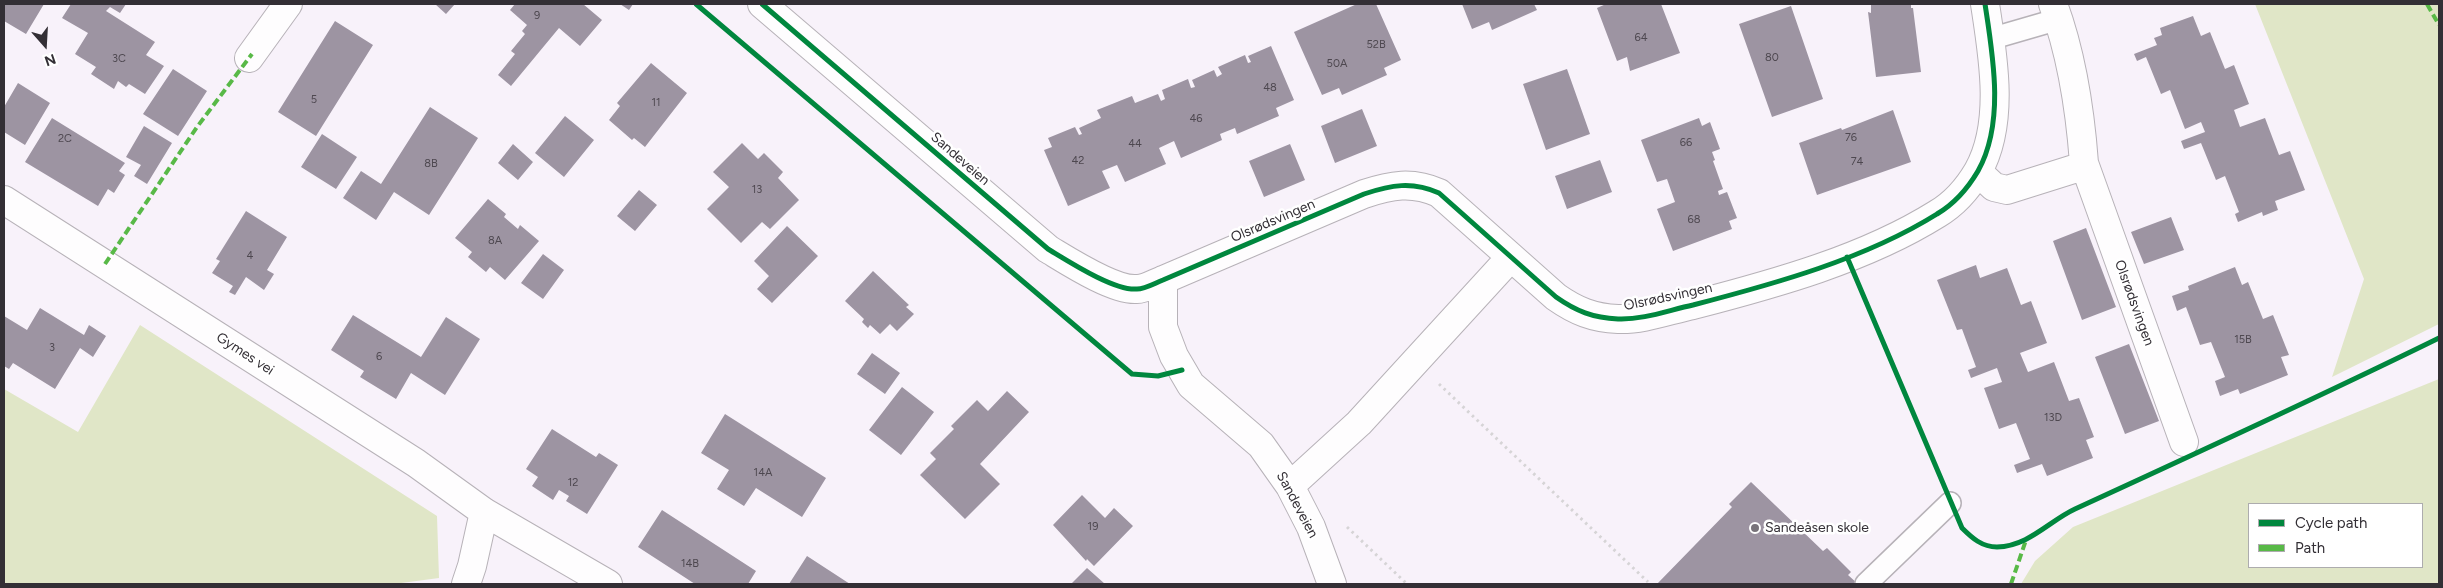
<!DOCTYPE html>
<html>
<head>
<meta charset="utf-8">
<style>
	body { margin:0 }
	#map { position:relative; width:2443px; height:588px; overflow:hidden; background:#f8f2fa; font-family:Figtree,sans-serif }
	canvas { display:block }
	.frame { position:absolute; inset:0; border:5px solid #332f35; pointer-events:none }
	.legend { position:absolute; left:2248px; top:503px; width:175px; height:65px; box-sizing:border-box; background:#fff; border:1px solid #adacae; margin:0; padding:6px 9px; list-style:none; font-size:15px; color:#332f35 }
	.legend li { display:flex; align-items:center; gap:10px; height:25px }
	.legend b { width:25px; border:1px solid #adacae }
	.north { position:absolute; left:20px; top:20px; width:50px; height:50px; -webkit-text-stroke:4px #fff; paint-order:stroke; rotate:161deg; font-size:14px; font-weight:700; line-height:20px; text-align:center; color:#332f35 }
	.north::after { content:''; display:block; margin:auto; width:18px; height:22px; background:#332f35; clip-path:polygon(50% 0,100% 100%,50% 72%,0 100%) }
</style>
</head>
<body>
<div id="map">
<canvas width="2443" height="588"></canvas>
<div class="frame"></div>
<ul class="legend">
<li><b style="height:6px;background:#00873e"></b>Cycle path</li>
<li><b style="height:6px;background:#58b947"></b>Path</li>
</ul>
<div class="north">N</div>
</div>
<script>
const g = document.querySelector('canvas').getContext('2d');
g.lineJoin = 'round';
function fill(path, color) {
  g.fillStyle = color;
  g.fill(path, 'evenodd');
}
function strokePath(path, color, width, dash) {
  g.strokeStyle = color;
  g.lineWidth = width;
  g.lineCap = dash ? 'butt' : 'round';
  g.setLineDash(dash || []);
  g.stroke(path);
}
function drawText(font, color, halo, rows, align = 'center') {
  g.font = font + ' Figtree,sans-serif';
  g.lineWidth = 5;
  g.setLineDash([]);
  g.textBaseline = 'middle';
  g.strokeStyle = halo;
  g.fillStyle = color;
  for (const [text, x, y, turn = 0] of rows) {
    g.save();
    g.translate(x, y);
    g.rotate((+turn || 0) * Math.PI / 180);
    g.textAlign = isNaN(turn) ? turn : align;
    if (halo) g.strokeText(text, 0, 0);
    g.fillText(text, 0, 0);
    g.restore();
  }
}
fill(new Path2D(`
	M2255,4H2439V324L2332,377L2364,279Z
	M140,325L437,516L439,578L394,584H4V389L78,432Z
	M2439,379V584H2021L2035,561L2073,527ZM2249,504H2422V567H2249Z`), '#e0e6c7');
fill(new Path2D(`
	M4,4H44L26,34L4,21Z
	M71,4H126L120,13L110,7L106,11L155,42L146,55L164,66L145,94L129,84L126,87L118,81L114,89L91,74L96,67L75,54L88,33L62,18Z
	M435,4H455L446,14Z
	M515,4H583L602,20L580,46L559,28L511,86L498,75L515,54L511,51L525,34L522,31L527,25L510,10Z
	M620,4H633L629,10Z
	M1357,4H1376L1401,60L1384,68L1387,75L1342,95L1339,88L1322,95L1294,32Z
	M1462,4H1534L1537,10L1492,30L1489,22L1472,29Z
	M1606,4H1661L1680,53L1630,71L1627,57L1617,61L1597,8Z
	M1883,4H1911V8H1913L1921,72L1876,77L1868,12L1871,13V5Z
	M1791,6L1823,99L1772,117L1739,24Z
	M2193,16L2201,36L2210,32L2225,69L2234,65L2249,104L2234,110L2240,127L2265,118L2279,155L2290,151L2305,190L2275,201L2278,210L2263,216L2262,212L2238,222L2235,214L2239,212L2225,176L2216,180L2201,143L2184,149L2181,141L2205,132L2201,122L2185,129L2170,90L2161,94L2146,57L2137,61L2134,54L2157,45L2154,38L2162,35L2160,28Z
	M335,21L373,45L316,136L278,112Z
	M1271,46L1294,100L1276,108L1279,116L1237,134L1235,128L1220,134L1222,140L1181,158L1174,141L1159,148L1166,164L1125,182L1117,165L1102,171L1110,188L1068,206L1044,150L1052,147L1048,138L1075,127L1079,135L1082,134L1079,128L1101,118L1097,110L1132,96L1135,103L1158,94L1161,101L1165,99L1162,90L1188,79L1191,88L1195,87L1192,80L1214,70L1217,77L1222,74L1218,67L1245,55L1248,63L1251,62L1248,56Z
	M651,63L687,93L645,147L634,138L632,140L609,120L620,106L617,103Z
	M173,69L207,91L178,136L143,114Z
	M1567,69L1590,134L1546,150L1523,84Z
	M18,83L50,103L25,145L4,132V107Z
	M430,107L478,138L429,215L394,192L376,220L343,198L361,171L381,184Z
	M1362,109L1377,146L1335,163L1321,126Z
	M1893,110L1911,162L1817,195L1799,143L1841,128L1842,130Z
	M565,116L594,140L564,177L535,153Z
	M52,118L125,163L119,171L125,175L114,193L108,189L98,206L25,162Z
	M1699,118L1702,126L1710,122L1720,149L1712,152L1715,160L1713,161L1723,189L1718,191L1719,195L1727,192L1737,218L1729,221L1732,229L1673,251L1657,209L1675,202L1667,179L1657,182L1641,140Z
	M144,126L172,143L147,184L134,176L141,165L126,157Z
	M322,134L357,157L336,189L301,167Z
	M742,143L758,159L764,153L783,172L778,178L799,200L770,229L762,222L741,243L707,209L729,187L713,172Z
	M513,144L533,162L518,180L498,163Z
	M1290,144L1305,180L1264,197L1249,161Z
	M1600,160L1612,192L1567,209L1555,176Z
	M639,190L657,205L635,231L617,216Z
	M488,199L506,214L504,217L518,229L520,225L539,241L505,280L490,267L486,272L468,257L472,252L455,238Z
	M246,211L287,237L267,270L274,274L264,290L246,277L235,295L229,292L233,286L212,273L220,261L216,259Z
	M2171,217L2184,250L2144,264L2131,232Z
	M787,226L818,256L772,303L757,289L769,276L754,261Z
	M2086,228L2116,307L2082,320L2053,241Z
	M543,254L564,270L543,299L521,283Z
	M1976,265L1980,278L2007,268L2021,305L2031,301L2047,343L2020,353L2028,372L2054,362L2069,401L2079,398L2094,437L2086,440L2093,458L2047,476L2042,464L2017,473L2014,465L2030,459L2016,423L1999,429L1984,388L2002,382L1997,368L1971,378L1968,370L1976,367L1962,329L1957,330L1937,280Z
	M2235,267L2242,285L2248,282L2263,319L2273,315L2289,355L2281,357L2288,375L2240,394L2238,389L2220,396L2215,381L2225,377L2211,342L2200,345L2186,307L2177,311L2172,296L2189,290L2188,286Z
	M873,271L909,305L906,307L914,314L897,331L890,324L880,334L870,325L868,328L862,322L864,319L845,301Z
	M40,308L84,335L89,325L106,336L93,357L80,348L55,389L13,363L9,369L4,366V316L27,330Z
	M353,315L421,357L446,317L480,339L445,395L411,373L396,399L360,377L364,371L331,350Z
	M2129,344L2159,421L2125,434L2095,357Z
	M872,353L900,373L885,394L857,374Z
	M902,387L934,412L901,455L869,430Z
	M1007,391L1029,412L980,464L1000,484L965,519L920,475L936,459L930,453L954,429L951,426L977,400L988,411Z
	M725,414L826,478L802,517L756,488L744,506L717,489L729,470L701,453Z
	M552,429L596,457L599,453L618,465L587,514L566,501L569,496L559,490L553,500L532,486L538,477L526,469Z
	M1751,482L1823,551L1827,548L1851,572L1848,575L1858,584H1657L1732,507L1729,504Z
	M1082,495L1105,518L1114,508L1133,526L1094,566L1087,559L1086,561L1053,525Z
	M662,510L756,571L748,584H695L638,547Z
	M807,556L850,584H789Z
	M1087,568L1105,584H1071Z`), '#9d94a2');
const lane = new Path2D(`
	M1990,39L2059,19
	M1866,584L1950,503`);
const street = new Path2D(`
	M762,4L1048,249C1068,261 1114,291 1137,289C1145,289 1155,283 1163,280L1364,194C1391,185 1412,181 1439,193L1556,297C1576,311 1593,318 1618,319C1643,320 1669,310 1693,305C1774,284 1865,259 1937,214C1954,204 1968,188 1978,171C2005,123 1993,56 1985,4
	M249,58L288,4
	M2084,163L2184,442
	M1978,172L1994,187L2007,190L2077,168L2084,163C2080,109 2072,55 2053,4
	M4,200L416,463L484,512L608,584
	M1163,280V327L1174,356L1191,385L1261,445L1290,486L1311,527L1332,584
	M1290,486L1359,423L1511,257
	M466,584L472,566L484,512`);
strokePath(lane, '#b7b2b8', 24);
strokePath(street, '#b7b2b8', 30);
strokePath(new Path2D(`
	M1439,384L1648,582
	M1347,527L1407,584`), '#d6d4d6', 3, [2.5, 4]);
strokePath(lane, '#fefdfe', 21);
strokePath(street, '#fefdfe', 28);
strokePath(new Path2D(`
	M2427,4L2439,25
	M105,264L197,127L252,54
	M2011,584L2026,540`), '#58b947', 4, [8, 4]);
strokePath(new Path2D(`
	M696,4L1132,374L1158,376L1182,370
	M762,4L1048,249C1068,261 1114,291 1137,289C1145,289 1155,283 1163,280L1364,194C1391,185 1412,181 1439,193L1556,297C1576,311 1593,318 1618,319C1643,320 1669,310 1693,305C1774,284 1865,259 1937,214C1954,204 1968,188 1978,171C2005,123 1993,56 1985,4
	M1847,257L1962,528C1972,538 1982,547 1997,547C2029,546 2049,521 2075,509C2197,453 2319,397 2439,338`), '#00873e', 5);
for (const [x, y, r, color] of [
	[1755,528,5,"#78737a"]
]) {
  const dot = new Path2D();
  dot.arc(x, y, r, 0, 2 * Math.PI);
  g.fillStyle = color;
  g.fill(dot);
  strokePath(dot, '#fff', 2);
}
drawText('11px', '#4e4850', null, [
	["9",537,16],
	["64",1641,38],
	["52B",1376,45],
	["80",1772,58],
	["3C",119,59],
	["50A",1337,64],
	["48",1270,88],
	["5",314,100],
	["11",656,103],
	["46",1196,119],
	["76",1851,138],
	["2C",65,139],
	["66",1686,143],
	["44",1135,144],
	["42",1078,161],
	["74",1857,162],
	["8B",431,164],
	["13",757,190],
	["68",1694,220],
	["8A",495,241],
	["4",250,256],
	["15B",2243,340],
	["3",52,348],
	["6",379,357],
	["13D",2053,418],
	["14A",763,473],
	["12",573,483],
	["19",1093,527],
	["14B",690,564]
]);
drawText('14px', '#332f35', '#fff', [
	["Sandeveien",960,159,41],
	["Olsrødsvingen",1273,221,-23],
	["Olsrødsvingen",1668,297,-12],
	["Olsrødsvingen",2134,303,70],
	["Gymes vei",245,354,33],
	["Sandeveien",1297,505,62]
]);
drawText('14px', '#332f35', '#fff', [
	["Sandeåsen skole",1765,528]
], 'left');
</script>
</body>
</html>
